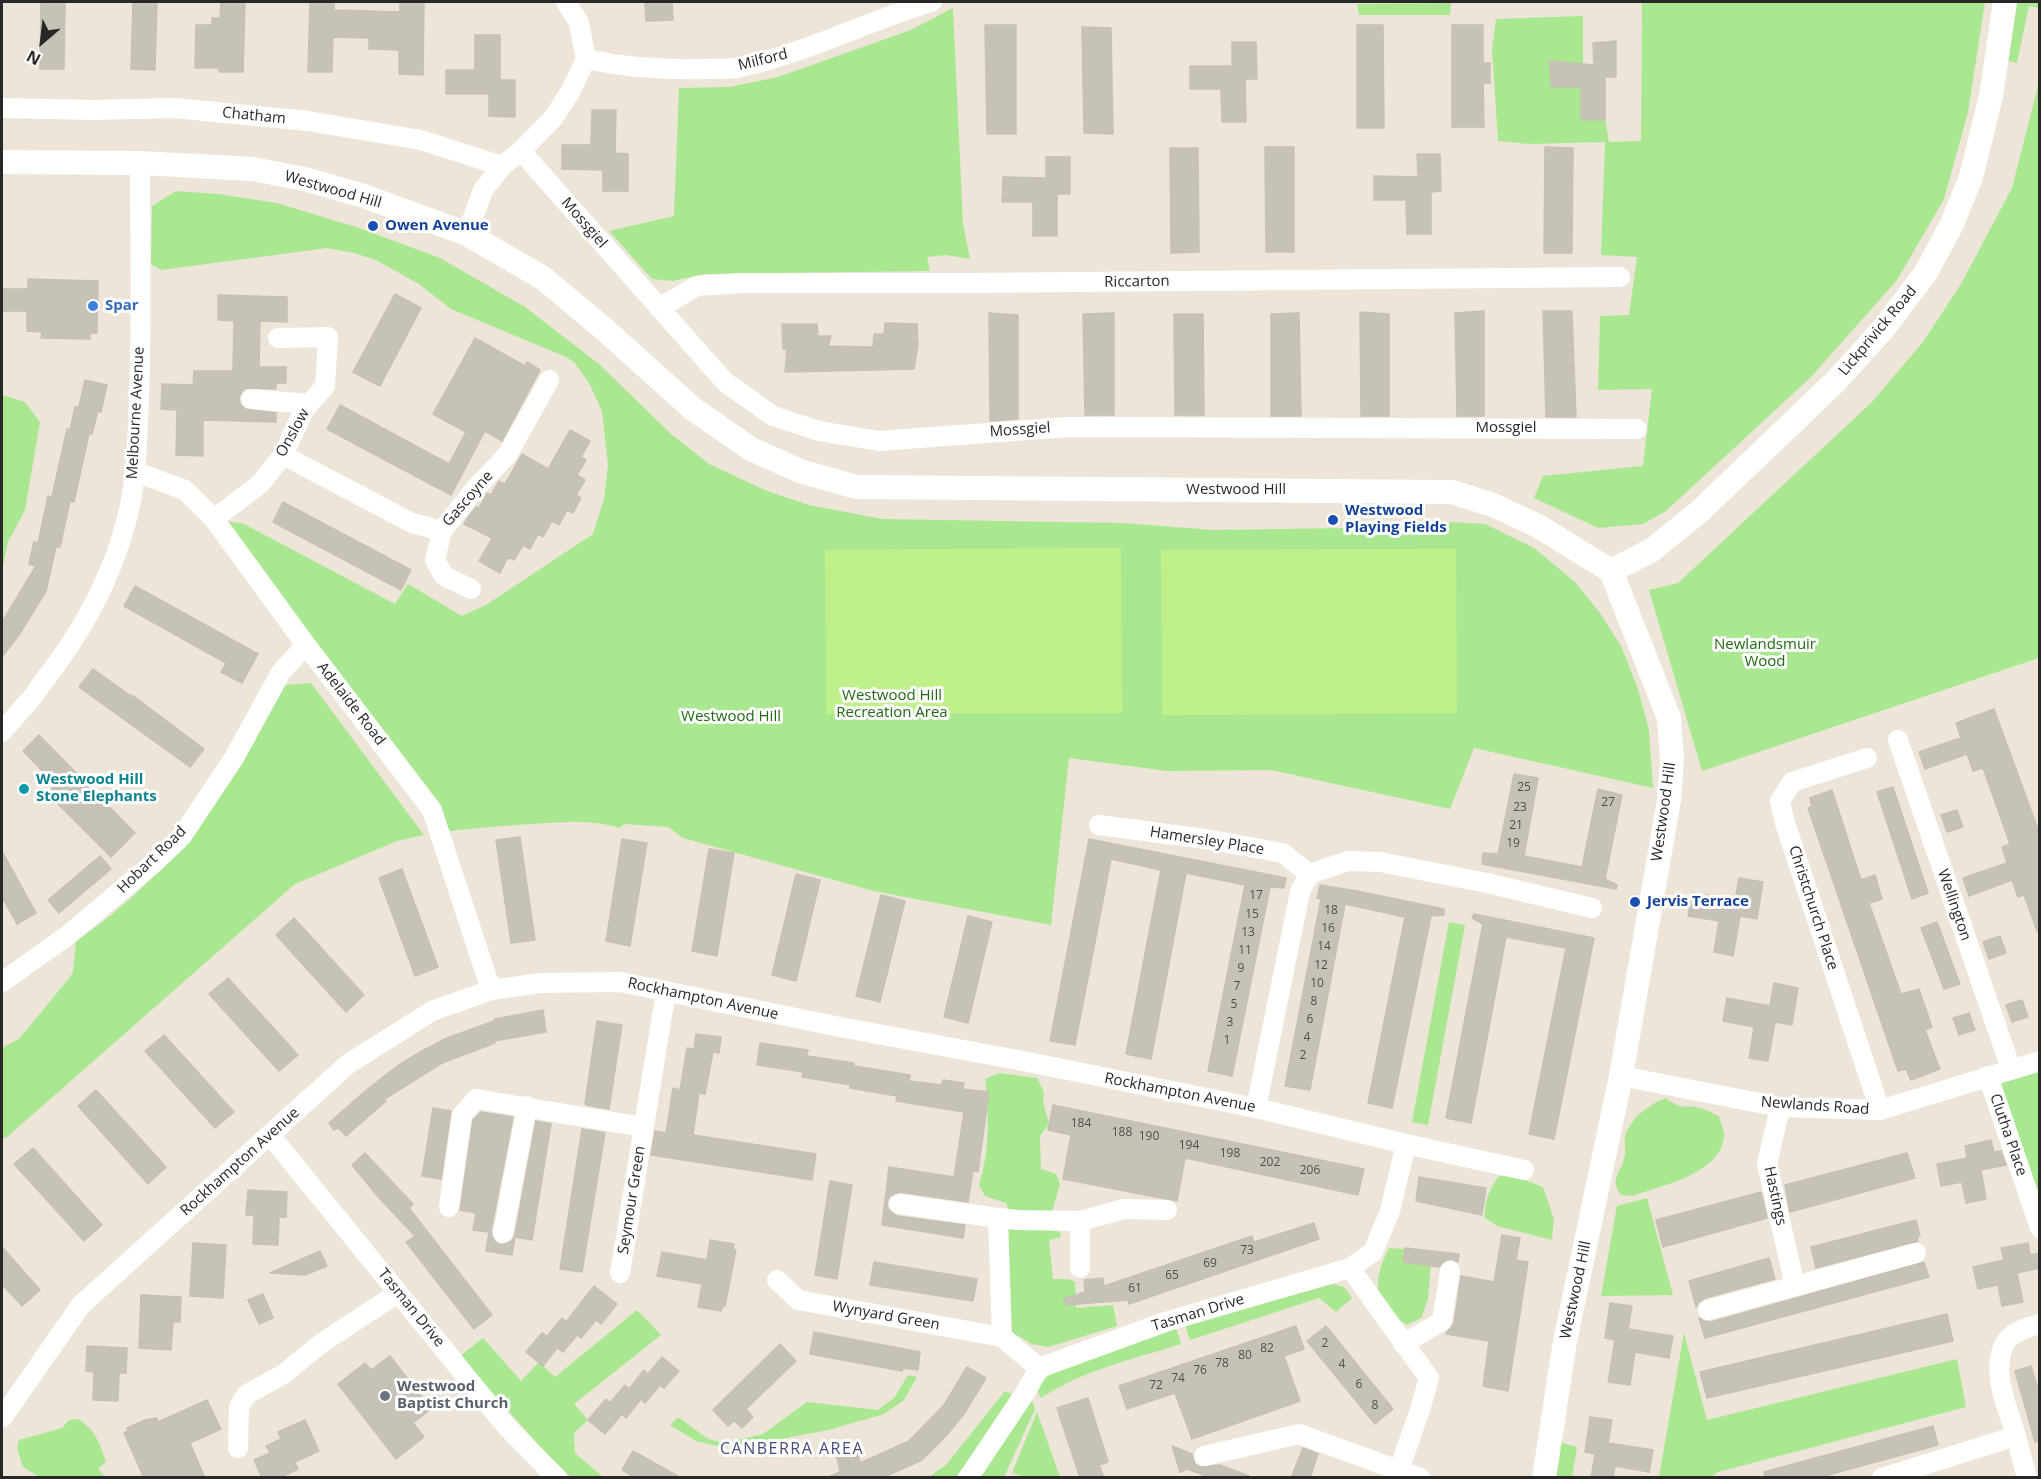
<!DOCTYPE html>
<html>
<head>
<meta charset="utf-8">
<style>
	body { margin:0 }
	#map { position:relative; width:2041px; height:1479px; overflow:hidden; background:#ece5d8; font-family:"Open Sans",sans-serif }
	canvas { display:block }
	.frame { position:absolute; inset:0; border:3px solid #282828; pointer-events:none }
	.north { position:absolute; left:12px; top:12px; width:60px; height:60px; -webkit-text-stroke:4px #fff; paint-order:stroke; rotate:208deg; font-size:16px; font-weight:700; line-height:24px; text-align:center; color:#282828 }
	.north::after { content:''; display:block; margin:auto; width:21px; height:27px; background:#282828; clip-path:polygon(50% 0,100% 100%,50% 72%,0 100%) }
</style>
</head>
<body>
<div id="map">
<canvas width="2041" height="1479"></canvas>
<div class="frame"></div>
<div class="north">N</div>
</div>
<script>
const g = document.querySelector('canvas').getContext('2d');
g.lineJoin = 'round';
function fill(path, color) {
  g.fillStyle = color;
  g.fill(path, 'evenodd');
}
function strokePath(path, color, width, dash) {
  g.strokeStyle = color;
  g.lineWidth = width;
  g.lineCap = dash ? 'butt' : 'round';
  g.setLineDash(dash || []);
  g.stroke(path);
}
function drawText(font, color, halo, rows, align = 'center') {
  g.font = font + ' "Open Sans",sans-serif';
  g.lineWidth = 6;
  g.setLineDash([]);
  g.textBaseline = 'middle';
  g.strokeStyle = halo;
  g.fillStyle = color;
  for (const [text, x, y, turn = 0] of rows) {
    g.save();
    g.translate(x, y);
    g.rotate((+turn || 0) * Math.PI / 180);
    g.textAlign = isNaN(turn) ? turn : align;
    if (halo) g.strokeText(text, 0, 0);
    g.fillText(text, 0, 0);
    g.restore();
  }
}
fill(new Path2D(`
	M1642,2H1985L1968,112L1944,199L1897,280L1810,378L1666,511L1643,524L1598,528L1534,498L1543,476L1643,466L1652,389L1598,390L1600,316L1629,315L1637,257L1601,255L1605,142L1529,144L1498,141L1492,49L1496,19L1583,16V64L1551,61L1581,87V119H1605L1609,142L1641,141Z
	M2016,2H2039V8L2029,6L2017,63L2005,60Z
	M1451,3L1450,15H1359L1357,4Z
	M953,8L963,224L970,259L946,255L927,257L930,271L704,274L673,281L652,279L609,231L674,216L679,88L729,87L778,77L911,30Z
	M2039,82V658L1702,771L1649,590L1678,583L1872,402L1923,342L1961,284L2012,188Z
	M176,191L218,194L277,203L359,228L440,258L525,307L599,364L671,434L709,464L767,491L809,505L882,519L1123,523L1213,530L1414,527L1452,522L1485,524L1534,548L1575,582L1600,613L1621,646L1638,689L1649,730L1653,788L1474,748L1450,809L1271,770L1167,771L1069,758L1051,925L874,891L683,838L668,827L624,824L619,828C595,820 571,822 546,823C511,825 476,828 440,832L214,519L244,524L395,604L408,584L462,616L486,605L593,534L604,499L608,465L602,411L589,383L574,362L566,357L451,309L419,284L376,260L354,253L327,248L161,270L151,264L152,206Z
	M2,395L25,402L40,422L25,510L8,542L2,570Z
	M311,683L424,835L397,841L295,884L7,1137L2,1139V1048L20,1038L70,977L73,972L76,941C174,875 231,787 285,685Z
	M1449,922L1465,925L1428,1125L1412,1122Z
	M2039,1061V1228L1988,1076Z
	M999,1073L1037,1078L1044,1092L1043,1102L1049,1124L1040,1136L1041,1169L1056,1174L1060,1184L1051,1215L1009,1211L1006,1203L985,1196L979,1185C990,1151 989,1114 985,1079Z
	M1666,1098C1682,1111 1683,1104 1700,1108C1706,1109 1713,1114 1719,1116C1720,1122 1724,1129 1724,1134C1724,1173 1661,1186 1632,1196L1621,1195C1608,1178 1623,1171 1625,1155C1626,1149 1624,1142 1625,1136C1631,1117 1650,1104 1666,1098Z
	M1509,1174L1543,1187L1554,1219L1552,1240L1497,1226L1485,1218C1484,1201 1489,1191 1498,1177Z
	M1647,1198L1673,1295L1601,1296L1617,1206Z
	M1017,1223L1060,1232L1061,1237L1049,1240L1053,1279H1068L1075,1282L1076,1308L1113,1305L1117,1326L1048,1347L1032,1344L1013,1333L1003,1319V1233Z
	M1389,1248L1432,1251L1428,1299L1421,1318L1407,1325C1372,1304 1372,1282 1389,1248Z
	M1333,1284L1344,1287L1352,1298L1336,1312L1319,1298L1190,1340L1185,1325Z
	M637,1310L661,1335L574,1404L588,1420L574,1433L575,1453L603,1477H571L549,1457L460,1356L483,1338L521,1381L539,1362L555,1377Z
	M1176,1327L1181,1344C1134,1359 1083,1370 1041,1398L1036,1387L1056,1369Z
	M1684,1333L1707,1420L1957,1359L1966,1407L1718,1472L1711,1477H1659Z
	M908,1375L917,1377L904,1400L884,1414L828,1430L739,1447H721L696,1441L670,1425L678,1417L708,1439L720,1442L738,1440L763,1434L807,1402L878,1410L894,1398Z
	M1005,1391L1012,1394L988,1434L956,1477L927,1478L946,1465Z
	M1030,1395L1035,1409L1004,1477L975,1478Z
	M1037,1412L1060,1477H1025L1012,1473Z
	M78,1419C95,1429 100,1444 106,1462L98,1469L106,1477H39L23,1467L17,1448L19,1440L62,1428L69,1420Z
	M1559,1442L1577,1447L1572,1477L1554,1478Z`), '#a9e890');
fill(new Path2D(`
	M1121,548L1122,713L826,714L825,550Z
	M1456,549L1457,713L1162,715L1161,550Z`), '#c0f08a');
const building = new Path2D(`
	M41,2H65L64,69H40Z
	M133,2H157L155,70L131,69Z
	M221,2H245L243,72H219V68H195L196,25H212V18H220Z
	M310,2H334V10L400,12V2H424L423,75L399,74V50L369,49V38L333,37L332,72H308Z
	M645,2H672L673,20L646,21Z
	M985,25H1016V134H987Z
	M1357,25H1383L1384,128H1357Z
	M1452,25H1483V63H1490V83H1483L1484,127H1452Z
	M1082,27L1111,28L1113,134L1084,133Z
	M475,35H500V80H515V117L489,116V94H446V70H475Z
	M1616,41V77H1605V120H1581V87H1551L1550,61L1594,65L1593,43Z
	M1232,42H1256L1257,79H1245L1246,122H1222L1221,89H1190V66H1232Z
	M592,110H616L615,153L628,154V191H603V170L562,169V145H591Z
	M1265,147H1294V252H1266Z
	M1545,147L1573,148L1572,253H1544Z
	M1170,148H1198L1199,252L1171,253Z
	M1417,154H1440L1441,191L1431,192V234H1407L1406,200H1374V176L1418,177Z
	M1046,157H1070V194H1057V236H1033V202H1002L1003,177L1046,178Z
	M28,279L98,281L97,333H90V339L41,338L42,332L27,331V311H2V289H28Z
	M395,294L421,308L380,386L353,372Z
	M218,295L287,297V322L260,321L259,367H286V383H276V389L246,388L242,392L239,397L240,404L245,409L276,413V422L203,420V456L176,455L177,410L161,409L162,384L193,385L194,371H233L234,321L218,320Z
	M1484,311V416H1457L1455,313Z
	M1543,311H1572L1576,417H1546Z
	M1360,312L1389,314V416H1361Z
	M989,313L1018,315V419L990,421Z
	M1114,313V415H1085L1083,314Z
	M1299,313L1301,416H1271V314Z
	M1174,314H1203L1204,415H1175Z
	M885,323L917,324L918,345L914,369L785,372L787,349H783L782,324H817L818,336H831L828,346L873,347L874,334H884Z
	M475,338L525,366L527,362L540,370L502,441L485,431L451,495L327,429L340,405L449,464L466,432L433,414Z
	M85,380L107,385L101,412L98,411L92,434H89L74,502L70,501L60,547H56L46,591L19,635L2,657V622L36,566L29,564L34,542L38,543L48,496L52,497L67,429L70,430L75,407H79Z
	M570,430L590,441L581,457L586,460L577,475L585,480L576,495L581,498L573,513L567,510L559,525L552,521L543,537L538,534L530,549L523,545L514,560L508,557L500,573L479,561L492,538L464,524L467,519L476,507L479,508L487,493L491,495L499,481L505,484L522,454L548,469Z
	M283,502L411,570L401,590L273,522Z
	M135,586L258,654L242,683L221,672L226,663L124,606Z
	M93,669L131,696L132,695L204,749L190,767L79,687Z
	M1994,709L2040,835V930L2037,931L2024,895L2018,897L2012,880L1969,896L1963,878L2007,863L2002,847L2010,844L1983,768L1973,771L1967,754L1925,769L1919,752L1961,738L1956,723Z
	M39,735L135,833L111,857L47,793L56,785L23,751Z
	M1514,774L1538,778L1524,856L1582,867L1598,789L1622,795L1605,879L1617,885L1616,889L1482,864L1483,853L1498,854Z
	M1893,787L1928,893L1912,899L1877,792Z
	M1832,790L1861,880L1875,875L1882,899L1869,903L1901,994L1919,989L1932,1027L1925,1030L1940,1069L1911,1080L1906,1069L1898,1071L1808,808L1812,807L1810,798Z
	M1957,810L1963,827L1947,832L1941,815Z
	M520,837L535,940L511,943L496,840Z
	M622,839L647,843L630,946L606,941Z
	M1089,839L1286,878L1284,888L1270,887L1232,1076L1208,1071L1245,885L1186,873L1151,1059L1126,1054L1161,870L1111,859L1075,1045L1050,1041Z
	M709,849L734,853L717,956L692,951Z
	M2,851L36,913L17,924L2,897Z
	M100,856L111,869L59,913L48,900Z
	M402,869L438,967L415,976L379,878Z
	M796,874L820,880L796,981L772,975Z
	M1739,878L1763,882L1757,919L1740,916L1733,956L1714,952L1719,921L1688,916L1692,893L1735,900Z
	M1320,885L1357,891L1444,909V915L1431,916L1392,1108L1368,1103L1405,917L1345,904L1310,1090L1285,1086L1321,899L1317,898Z
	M881,895L905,901L880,1002L856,996Z
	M1474,914L1594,938L1554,1139L1529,1134L1566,948L1549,945L1506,937L1471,1123L1446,1118L1483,924L1472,918Z
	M968,916L992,922L968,1023L944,1017Z
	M294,918L364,995L346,1012L276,935Z
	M1937,922L1960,984L1944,989L1921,928Z
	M2000,936L2006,953L1989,959L1983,942Z
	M228,978L298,1055L279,1071L209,994Z
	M1774,983L1798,988L1792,1025L1775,1022L1768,1061L1749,1058L1754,1027L1723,1021L1727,998L1770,1006Z
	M2022,1000L2028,1017L2012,1022L2006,1005Z
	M543,1010L546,1032L494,1041L495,1043L442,1063L383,1100L386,1101L346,1136L338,1128L334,1130L329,1123L364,1092L396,1067L420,1052L447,1038L494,1021L495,1019Z
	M1969,1013L1975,1030L1959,1035L1953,1018Z
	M597,1021L622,1025L609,1109L586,1105L585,1103Z
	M696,1034L721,1037L719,1053L713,1052L705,1094L699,1093L693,1135L816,1154L812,1180L651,1155L655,1131L666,1133L673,1088L680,1090L687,1048L694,1049Z
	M164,1035L234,1112L215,1128L145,1051Z
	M760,1043L808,1050L807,1056L854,1063V1066L910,1075L909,1081L942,1085L943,1080L964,1083L963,1089L989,1092L978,1172L973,1171L968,1202L900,1192L890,1196L887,1202L888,1209L897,1216L965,1225L963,1238L882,1225L889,1167L954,1177L964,1112L896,1101L897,1096L850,1088L851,1085L802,1077L803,1072L757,1065Z
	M96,1090L166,1167L148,1184L78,1106Z
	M1053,1105L1364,1169L1358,1195L1185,1158L1177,1201L1063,1179L1071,1135L1048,1130Z
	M433,1108L451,1111L441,1179L422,1176Z
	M481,1112L513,1117L491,1231L492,1236L495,1242L501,1245L512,1241L515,1235L536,1121L551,1124L532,1240L515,1237L512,1255L486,1251L489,1232L473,1230L476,1213L460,1210L473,1120Z
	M582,1129L605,1133L582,1272L560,1269Z
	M1991,1140L1994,1152L2001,1151L2006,1165L1981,1170L1986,1199L1966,1203L1962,1182L1941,1186L1937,1164L1967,1158L1965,1146Z
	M33,1148L102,1225L84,1241L14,1164Z
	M365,1153L413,1204L409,1208L492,1315L474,1329L406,1242L415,1236L380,1199L352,1165Z
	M1907,1153L1915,1178L1790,1212L1785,1185Z
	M1419,1177L1486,1188L1482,1215L1416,1201Z
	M830,1181L852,1185L837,1279L815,1275Z
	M248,1190L287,1192L286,1217H279L278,1245L253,1244L254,1215H246Z
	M1761,1192L1767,1218L1663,1247L1656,1220Z
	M1916,1220L1920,1236L1917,1237L1918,1241L1816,1268L1811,1247Z
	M1314,1223L1319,1239L1129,1304L1128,1300L1066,1305L1064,1299L1085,1292L1084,1280L1103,1278L1104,1286L1252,1236L1254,1242Z
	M1502,1235L1520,1238L1516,1260L1528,1262L1508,1391L1483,1386L1489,1341L1446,1334L1454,1323L1461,1276L1494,1282Z
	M710,1240L734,1244L733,1249L736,1250L725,1306H723L721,1311L698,1307L702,1284L657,1276L662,1252L707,1260Z
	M193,1243L226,1245L223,1298L190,1296Z
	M2028,1243L2030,1255L2040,1253V1268L2017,1273L2023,1302L2002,1306L1998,1285L1978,1289L1973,1267L2004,1260L2001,1248Z
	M2,1247L40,1290L22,1306L2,1284Z
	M1405,1248L1459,1254L1458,1262L1452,1259L1446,1260L1439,1267L1403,1262Z
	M320,1251L327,1266L305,1275L270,1273Z
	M1769,1258L1775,1279L1705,1298L1699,1302L1696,1307L1689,1281Z
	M874,1262L977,1279L973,1301L870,1285Z
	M1924,1262L1929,1277L1705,1338L1699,1318L1704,1321L1711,1322Z
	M594,1286L617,1304L601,1324L596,1320L581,1338L577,1335L563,1352L557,1348L543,1366L526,1352L542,1333L547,1336L562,1318L566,1322Z
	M263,1294L273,1318L259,1324L248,1300Z
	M141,1295L181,1297L180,1322H173L171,1350L139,1348Z
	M1610,1303L1632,1306L1628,1329L1673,1336L1669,1358L1635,1352L1630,1385L1608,1382L1615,1340L1605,1338Z
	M1947,1314L1953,1341L1707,1398L1700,1372Z
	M1296,1326L1304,1349L1284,1356L1300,1401L1192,1439L1175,1393L1127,1409L1119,1386Z
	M1326,1326L1393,1409L1375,1424L1307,1341Z
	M814,1332L920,1352L918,1370L903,1368L902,1371L810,1354Z
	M780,1344L796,1361L746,1409L753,1417L742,1428L734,1421L728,1426L713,1410Z
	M87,1346L127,1348L126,1373H119L118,1401L93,1400L94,1372L86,1371Z
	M390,1356L431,1409L413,1423L424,1437L396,1459L338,1384L365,1363L371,1370Z
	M662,1357L679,1371L664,1388L660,1385L645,1403L641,1399L626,1418L622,1414L605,1434L588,1420L606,1399L610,1403L625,1385L629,1389L644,1370L648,1374Z
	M2031,1366L2040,1397V1441L2035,1442L2015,1371Z
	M967,1367L986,1378L964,1414L946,1436L922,1460L882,1478H826L840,1472L837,1457L858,1454L860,1463L909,1441L944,1405Z
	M1088,1398L1108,1462L1099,1465L1104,1478H1080L1057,1408Z
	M207,1400L221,1429L190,1443L205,1478H144L124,1433L128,1431L127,1428L145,1420L157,1418L158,1422Z
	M1590,1417L1612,1420L1608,1443L1653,1450L1649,1472L1615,1466L1613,1478H1591L1595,1454L1585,1452Z
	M305,1420L319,1451L295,1462L298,1469L279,1478H262L254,1460L270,1453L266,1446L281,1439L278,1432Z
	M1933,1426L1938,1445L1817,1478H1765L1764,1472Z
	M1172,1446L1192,1454L1195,1464L1200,1467L1220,1465L1249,1476V1478H1212L1187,1469L1180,1472Z
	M1303,1448L1318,1454L1310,1478H1291Z
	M633,1451L681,1478H636L622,1470Z`);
fill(building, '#c7c2b8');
strokePath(building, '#c7c1b2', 1.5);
strokePath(new Path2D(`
	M586,59C627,68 663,70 705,69C716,68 730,70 741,67C807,53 867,21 932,2
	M2,108L94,110L174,108L308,121L421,140L502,166
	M521,151L725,382L773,416L819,431L879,441L1068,427L1637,429
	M467,234L483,190L502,166L521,151L554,117L570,92L586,59L579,23L566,2
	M659,308L697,286L741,283H966L1620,277
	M251,399L309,404
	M283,455L412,523L442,531L474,490L508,454L549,380
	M136,472L185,490L214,519L306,645L432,810L491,990
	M214,519L260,484L283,455L304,410L325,386L328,337L278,338
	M442,531L435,560L444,576L471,589
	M2,732L35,694L40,686C80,636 110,583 126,522C137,482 137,441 139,400C142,321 140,242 140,163
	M1898,740L2011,1069
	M1867,758L1792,782L1780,801L1784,820L1880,1110
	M1099,825L1205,839L1283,853L1309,874
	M2,982L67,936L155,862L182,836L234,758L281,672L306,645
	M1621,1076L1780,1107L1880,1110L2040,1061
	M1988,1076L2040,1228
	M1780,1107L1767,1164L1795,1286
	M1256,1108L1300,892L1309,874L1348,861L1380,862L1487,883L1592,908
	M270,1135L507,1427L557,1478
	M899,1204L998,1218
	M449,1207L462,1115L476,1099L643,1127
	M1080,1221V1268
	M503,1233L527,1106
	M1350,1268L1429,1378L1420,1410L1396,1478
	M620,1273L666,991
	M777,1280L798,1300L1002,1337
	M1708,1310L1916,1253
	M1403,1344L1442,1321L1450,1271
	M1039,1368L1002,1337L998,1218L1018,1220L1080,1221L1124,1209L1167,1210
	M2,1418L81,1305L348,1064L432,1011L491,990L541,983L620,982L840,1027L1023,1061L1256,1108L1406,1144L1524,1170
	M2016,1436L2027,1478
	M238,1448L239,1407L246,1395L282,1375L323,1342L398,1293
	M1204,1456L1299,1434L1420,1478
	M968,1478L1025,1393L1039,1368L1165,1322L1350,1268L1373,1252L1390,1211L1406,1144
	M1882,1478L2016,1436C2008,1409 1991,1373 2004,1345C2010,1332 2028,1327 2040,1324`), '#fff', 20);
strokePath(new Path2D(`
	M2,162L140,163L253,169L304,179L364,196L467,234L543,278L604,329L693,409L751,449L800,471L856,487L1452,492L1493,505L1538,526L1611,571L1669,718L1672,759L1669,800L1621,1076L1565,1341L1544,1478
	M1611,571L1652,550L1700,511L1836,381L1883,329L1925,274L1952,224L1971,177L1991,96L2005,2`), '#fff', 24);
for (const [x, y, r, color] of [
	[373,226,6,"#1a4fb4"],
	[93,306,6,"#3f7fe0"],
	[1333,520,6,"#1a4fb4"],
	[24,789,6,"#0f9aa8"],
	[1635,902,6,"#1a4fb4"],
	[385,1396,6,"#6b7280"]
]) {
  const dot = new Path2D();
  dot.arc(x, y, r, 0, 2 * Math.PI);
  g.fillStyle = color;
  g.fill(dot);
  strokePath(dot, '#fff', 2);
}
drawText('12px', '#504e4c', null, [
	["25",1524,788],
	["27",1608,803],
	["23",1520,808],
	["21",1516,826],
	["19",1513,844],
	["17",1256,896],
	["18",1331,911],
	["15",1252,915],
	["16",1328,929],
	["13",1248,933],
	["14",1324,947],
	["11",1245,951],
	["12",1321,966],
	["9",1241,969],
	["10",1317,984],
	["7",1237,987],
	["8",1314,1002],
	["5",1234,1005],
	["6",1310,1020],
	["3",1230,1023],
	["4",1307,1038],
	["1",1227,1041],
	["2",1303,1056],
	["184",1081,1124],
	["188",1122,1133],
	["190",1149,1137],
	["194",1189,1146],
	["198",1230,1154],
	["202",1270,1163],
	["206",1310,1171],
	["73",1247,1251],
	["69",1210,1264],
	["65",1172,1276],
	["61",1135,1289],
	["2",1325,1344],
	["82",1267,1349],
	["80",1245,1356],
	["78",1222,1364],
	["4",1342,1365],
	["76",1200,1371],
	["74",1178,1379],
	["6",1359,1385],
	["72",1156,1386],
	["8",1375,1406]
]);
drawText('15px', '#282828', '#fff', [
	["Milford",763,60,-14],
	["Chatham",254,116,6],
	["Westwood Hill",333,190,16],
	["Mossgiel",584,223,49],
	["Riccarton",1137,282,-1],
	["Lickprivick Road",1878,331,-50],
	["Melbourne Avenue",136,413,-87],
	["Mossgiel",1506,428],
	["Mossgiel",1020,430,-4],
	["Onslow",293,433,-61],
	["Westwood Hill",1236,490],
	["Gascoyne",468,499,-49],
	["Adelaide Road",351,704,52],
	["Westwood Hill",1664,812,-82],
	["Hamersley Place",1207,841,9],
	["Hobart Road",152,860,-44],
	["Wellington",1954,905,71],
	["Christchurch Place",1813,908,72],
	["Rockhampton Avenue",703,999,12],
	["Rockhampton Avenue",1180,1093,11],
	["Newlands Road",1815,1106,4],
	["Clutha Place",2008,1135,71],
	["Rockhampton Avenue",240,1162,-42],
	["Hastings",1775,1196,78],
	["Seymour Green",632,1200,-81],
	["Westwood Hill",1576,1290,-78],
	["Tasman Drive",411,1308,51],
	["Tasman Drive",1198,1313,-17],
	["Wynyard Green",886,1316,10]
]);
drawText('bold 15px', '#164399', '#fff', [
	["Owen Avenue",385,226],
	["Westwood",1345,511],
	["Playing Fields",1345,528],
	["Jervis Terrace",1647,902]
], 'left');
drawText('bold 15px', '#366cbe', '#fff', [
	["Spar",105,306]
], 'left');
drawText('15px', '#216a14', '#fff', [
	["Newlandsmuir",1765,645],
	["Wood",1765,662],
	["Westwood Hill",892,696],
	["Recreation Area",892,713],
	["Westwood Hill",731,717]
]);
drawText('bold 15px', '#0d838f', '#fff', [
	["Westwood Hill",36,780],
	["Stone Elephants",36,797]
], 'left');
drawText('bold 15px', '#5b616d', '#fff', [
	["Westwood",397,1387],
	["Baptist Church",397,1404]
], 'left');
g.letterSpacing = '1.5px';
drawText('16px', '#464d7c', '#fff', [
	["CANBERRA AREA",792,1449]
]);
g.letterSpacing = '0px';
</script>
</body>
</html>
